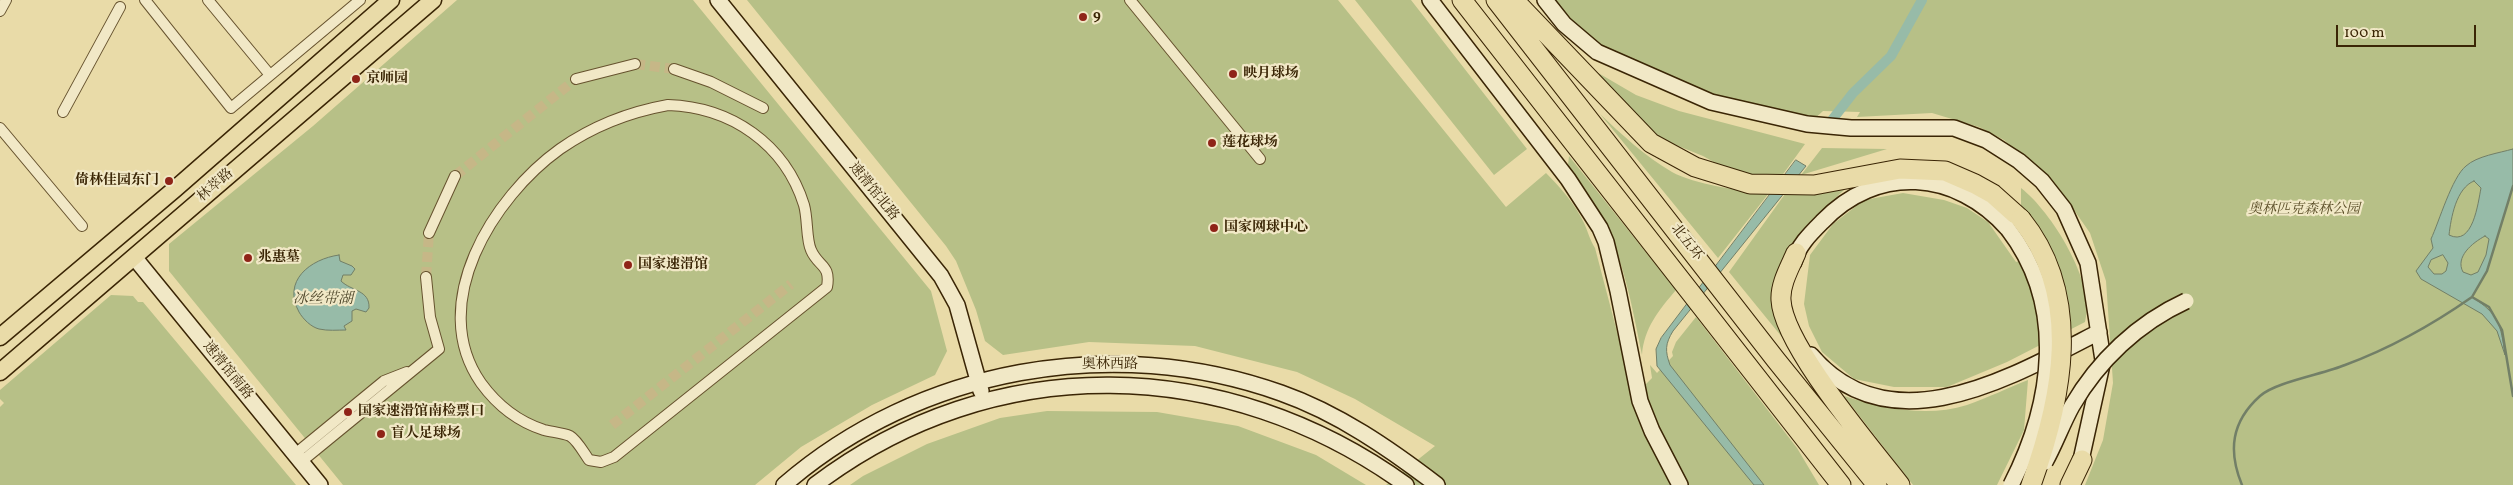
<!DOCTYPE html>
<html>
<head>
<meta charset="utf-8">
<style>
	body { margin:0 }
	#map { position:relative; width:2513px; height:485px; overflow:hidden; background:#e9dba8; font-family:Vollkorn,serif }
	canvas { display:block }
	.scale { position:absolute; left:2336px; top:25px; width:140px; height:22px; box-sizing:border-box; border:2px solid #3a2505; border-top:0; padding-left:6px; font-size:15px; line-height:18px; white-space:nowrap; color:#3a2505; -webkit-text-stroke:4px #f1e8c6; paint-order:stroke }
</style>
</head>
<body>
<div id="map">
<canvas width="2513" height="485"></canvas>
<div class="scale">100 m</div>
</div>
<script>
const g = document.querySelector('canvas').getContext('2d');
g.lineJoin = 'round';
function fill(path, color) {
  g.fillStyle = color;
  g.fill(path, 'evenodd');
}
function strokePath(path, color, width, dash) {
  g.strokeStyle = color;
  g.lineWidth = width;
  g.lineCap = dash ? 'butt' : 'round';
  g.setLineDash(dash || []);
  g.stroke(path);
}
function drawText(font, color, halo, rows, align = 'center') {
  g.font = font + ' Vollkorn,"Noto Serif SC",serif';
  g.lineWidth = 4.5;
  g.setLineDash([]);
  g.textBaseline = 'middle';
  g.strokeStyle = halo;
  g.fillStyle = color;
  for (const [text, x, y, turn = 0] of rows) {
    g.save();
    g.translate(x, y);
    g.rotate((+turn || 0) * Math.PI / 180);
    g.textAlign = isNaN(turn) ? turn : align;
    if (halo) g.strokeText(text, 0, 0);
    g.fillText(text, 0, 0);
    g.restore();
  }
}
fill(new Path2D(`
	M457,0H693L931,291L947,351L935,375L872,405L801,447L755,485H343L169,271V244L313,126Z
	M747,0H1338L1506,207L1546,173C1561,188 1575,204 1584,223C1588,232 1590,240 1595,248L1631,385L1646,384L1652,378L1650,365L1657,373L1673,356L1672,352L1676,342L1696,317L1797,448L1819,485H1386L1435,446L1355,399L1297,372L1195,346L1089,342L1003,355L985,341L976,310L956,261L946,246Z
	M1355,0H1411L1527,149L1494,175Z
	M1550,0H2513V485H2085L2103,440L2113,383L2106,281L2090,233L2060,190L2004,140L1979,127L1932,113L1857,117L1860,112L1823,111L1811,122L1713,98L1597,48Z
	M1588,67L1636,95L1679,111L1805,144L1781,177L1737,175L1703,156L1656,137Z
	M1600,114C1622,135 1645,156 1672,172C1693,184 1745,192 1769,193L1718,258Z
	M1822,148L1887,149L1801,175Z
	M1569,156L1676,290C1659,310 1644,328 1642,355C1632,306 1623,253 1597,209C1588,194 1577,179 1568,165Z
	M2021,188C2051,211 2097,284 2085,322L2007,362L1947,387H1894L1854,379L1822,352L1809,326L1804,304L1810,255L1833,224L1864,200L1903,193L1944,200L1967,208L1988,222L2016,262L2050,250L2040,231L2021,208Z
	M1844,190L1807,225L1787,254L1774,294V313L1786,342L1729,272L1785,194Z
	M111,295L133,296L138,302H143L296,485H0V407L4,403L0,399V390Z
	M2028,380L2024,430L1997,485H1913L1844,396C1883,408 1926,418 1967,405C1987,398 2008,388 2028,380Z
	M1047,411L1157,412L1238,426L1316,455L1366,485H850L863,476L927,444L1000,418Z`), '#b7c087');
const water = new Path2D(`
	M2513,149V186L2487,271L2472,297C2499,314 2501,325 2505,355L2497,331L2482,314L2421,279L2416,271L2433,248L2431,239C2439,222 2452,177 2466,166C2477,156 2499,153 2513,149ZM2474,181L2481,188C2478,203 2473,247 2449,235C2451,218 2456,188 2474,181ZM2485,236L2489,239L2486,255L2478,272L2471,275L2463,272C2455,257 2472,243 2485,236ZM2443,255L2448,263L2446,271L2442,274H2434L2428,267L2431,260Z
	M1796,160L1806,166L1673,331C1665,344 1665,351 1670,365L1764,485H1754L1657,366L1656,349L1661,338Z
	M339,255L340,261L352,266L355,269L351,275H343L341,281C351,291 370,290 369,308L366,312L356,309L352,311V321L344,326L346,330C337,330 328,331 319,329C311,327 303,319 299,312C282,281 310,259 339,255Z`);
fill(water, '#97bba8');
strokePath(water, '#727f67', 1);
strokePath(new Path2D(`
	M2513,186L2487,271L2472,297L2489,307L2502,330L2513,396
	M2242,485C2228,451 2231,422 2260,396C2275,382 2324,374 2345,365C2391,348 2432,325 2472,297`), '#727f67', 2.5);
strokePath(new Path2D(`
	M1832,120L1853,93L1891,56L1922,0`), '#97bba8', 10);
strokePath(new Path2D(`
	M635,64L674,69
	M455,176L576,79
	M426,277L429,233
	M612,425L791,284`), '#c6b787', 10, [10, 5]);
const street = new Path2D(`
	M145,0L231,108L360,0
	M208,0L270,75
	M1130,0L1260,159
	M0,11L6,0
	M674,69L711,82L763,108
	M576,79L635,64
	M668,105C731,107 785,144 804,205C808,219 806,239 811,250C818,267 831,264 827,287L614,457L601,462L589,460C584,453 577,440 570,436C563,433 552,432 544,430C519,422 497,405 481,383C426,304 493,197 560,149C593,126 629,112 668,105Z
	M63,112L120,7
	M0,128L82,226
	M429,233L455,176
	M295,454L384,381L407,372
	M301,462L439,349L430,317L426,277`);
const secondary = new Path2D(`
	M718,0L941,276L957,305L981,391
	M1430,0L1568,179L1600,228L1606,242L1618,291L1640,401L1652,431L1680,485
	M1545,0L1564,24L1597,52L1711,102L1807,124L1851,128H1954L1986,140L2019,161L2042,181L2064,209L2088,263L2103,360L2079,469
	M134,257L320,485
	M1794,262C1797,247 1810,234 1822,222C1877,164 1956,170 2008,229
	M1811,355C1891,449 2013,376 2099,332
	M784,485C919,368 1113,333 1281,393C1338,413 1390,449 1437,485
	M815,485C994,349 1226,355 1406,485`);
const primary = new Path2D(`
	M0,337L175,189L391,0
	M0,372L433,0`);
const highway = new Path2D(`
	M1462,0L1841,485
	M1496,0L1776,360L1877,485
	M1514,0L1651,143L1695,167L1750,184L1814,185L1900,169L1945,171L1975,184L1993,194L2021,219
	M1796,253C1790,267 1780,284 1781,300C1783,345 1870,446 1900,485
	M2070,485L2082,460`);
strokePath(street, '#66522e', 12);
strokePath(secondary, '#3a2505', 18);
strokePath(primary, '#3a2505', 19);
strokePath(highway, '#3a2505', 21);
strokePath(street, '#f1e8c6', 10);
strokePath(secondary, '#f1e8c6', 15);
strokePath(primary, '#e9dba8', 16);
strokePath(highway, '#e9dba8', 19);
const secondaryBridge = new Path2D(`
	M2008,229C2067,306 2053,403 2011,485
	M2045,462C2055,444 2062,424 2072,406C2098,361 2138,323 2186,301`);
const highwayBridge = new Path2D(`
	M2021,219C2084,297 2062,400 2031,485`);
strokePath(secondaryBridge, '#3a2505', 18, []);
strokePath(highwayBridge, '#3a2505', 21, []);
strokePath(secondaryBridge, '#f1e8c6', 15);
strokePath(highwayBridge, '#e9dba8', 19);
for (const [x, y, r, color] of [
	[1083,17,5,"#8f2418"],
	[1233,74,5,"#8f2418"],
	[356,79,5,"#8f2418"],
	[1212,143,5,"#8f2418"],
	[169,181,5,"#8f2418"],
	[1214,228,5,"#8f2418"],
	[248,258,5,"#8f2418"],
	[628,265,5,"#8f2418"],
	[348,412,5,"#8f2418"],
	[381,434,5,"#8f2418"]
]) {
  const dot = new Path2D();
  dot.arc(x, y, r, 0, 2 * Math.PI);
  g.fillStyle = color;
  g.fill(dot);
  strokePath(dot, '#f1e8c6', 2);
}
drawText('bold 14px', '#3a2505', '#f1e8c6', [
	["9",1093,17],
	["映月球场",1243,74],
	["京师园",366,79],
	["莲花球场",1222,143],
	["倚林佳园东门",159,181,"right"],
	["国家网球中心",1224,228],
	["兆惠墓",258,258],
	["国家速滑馆",638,265],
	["国家速滑馆南检票口",358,412],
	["盲人足球场",391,434]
], 'left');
drawText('14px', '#3a2505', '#f1e8c6', [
	["林萃路",216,186,-41],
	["速滑馆北路",873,192,51],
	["北五环",1686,243,52],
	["奥林西路",1110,365],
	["速滑馆南路",227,371,51]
]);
drawText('italic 14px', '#594c26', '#f1e8c6', [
	["奥林匹克森林公园",2304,210]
]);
drawText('italic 15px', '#514a2e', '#f1e8c6', [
	["冰丝带湖",323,300]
]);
</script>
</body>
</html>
